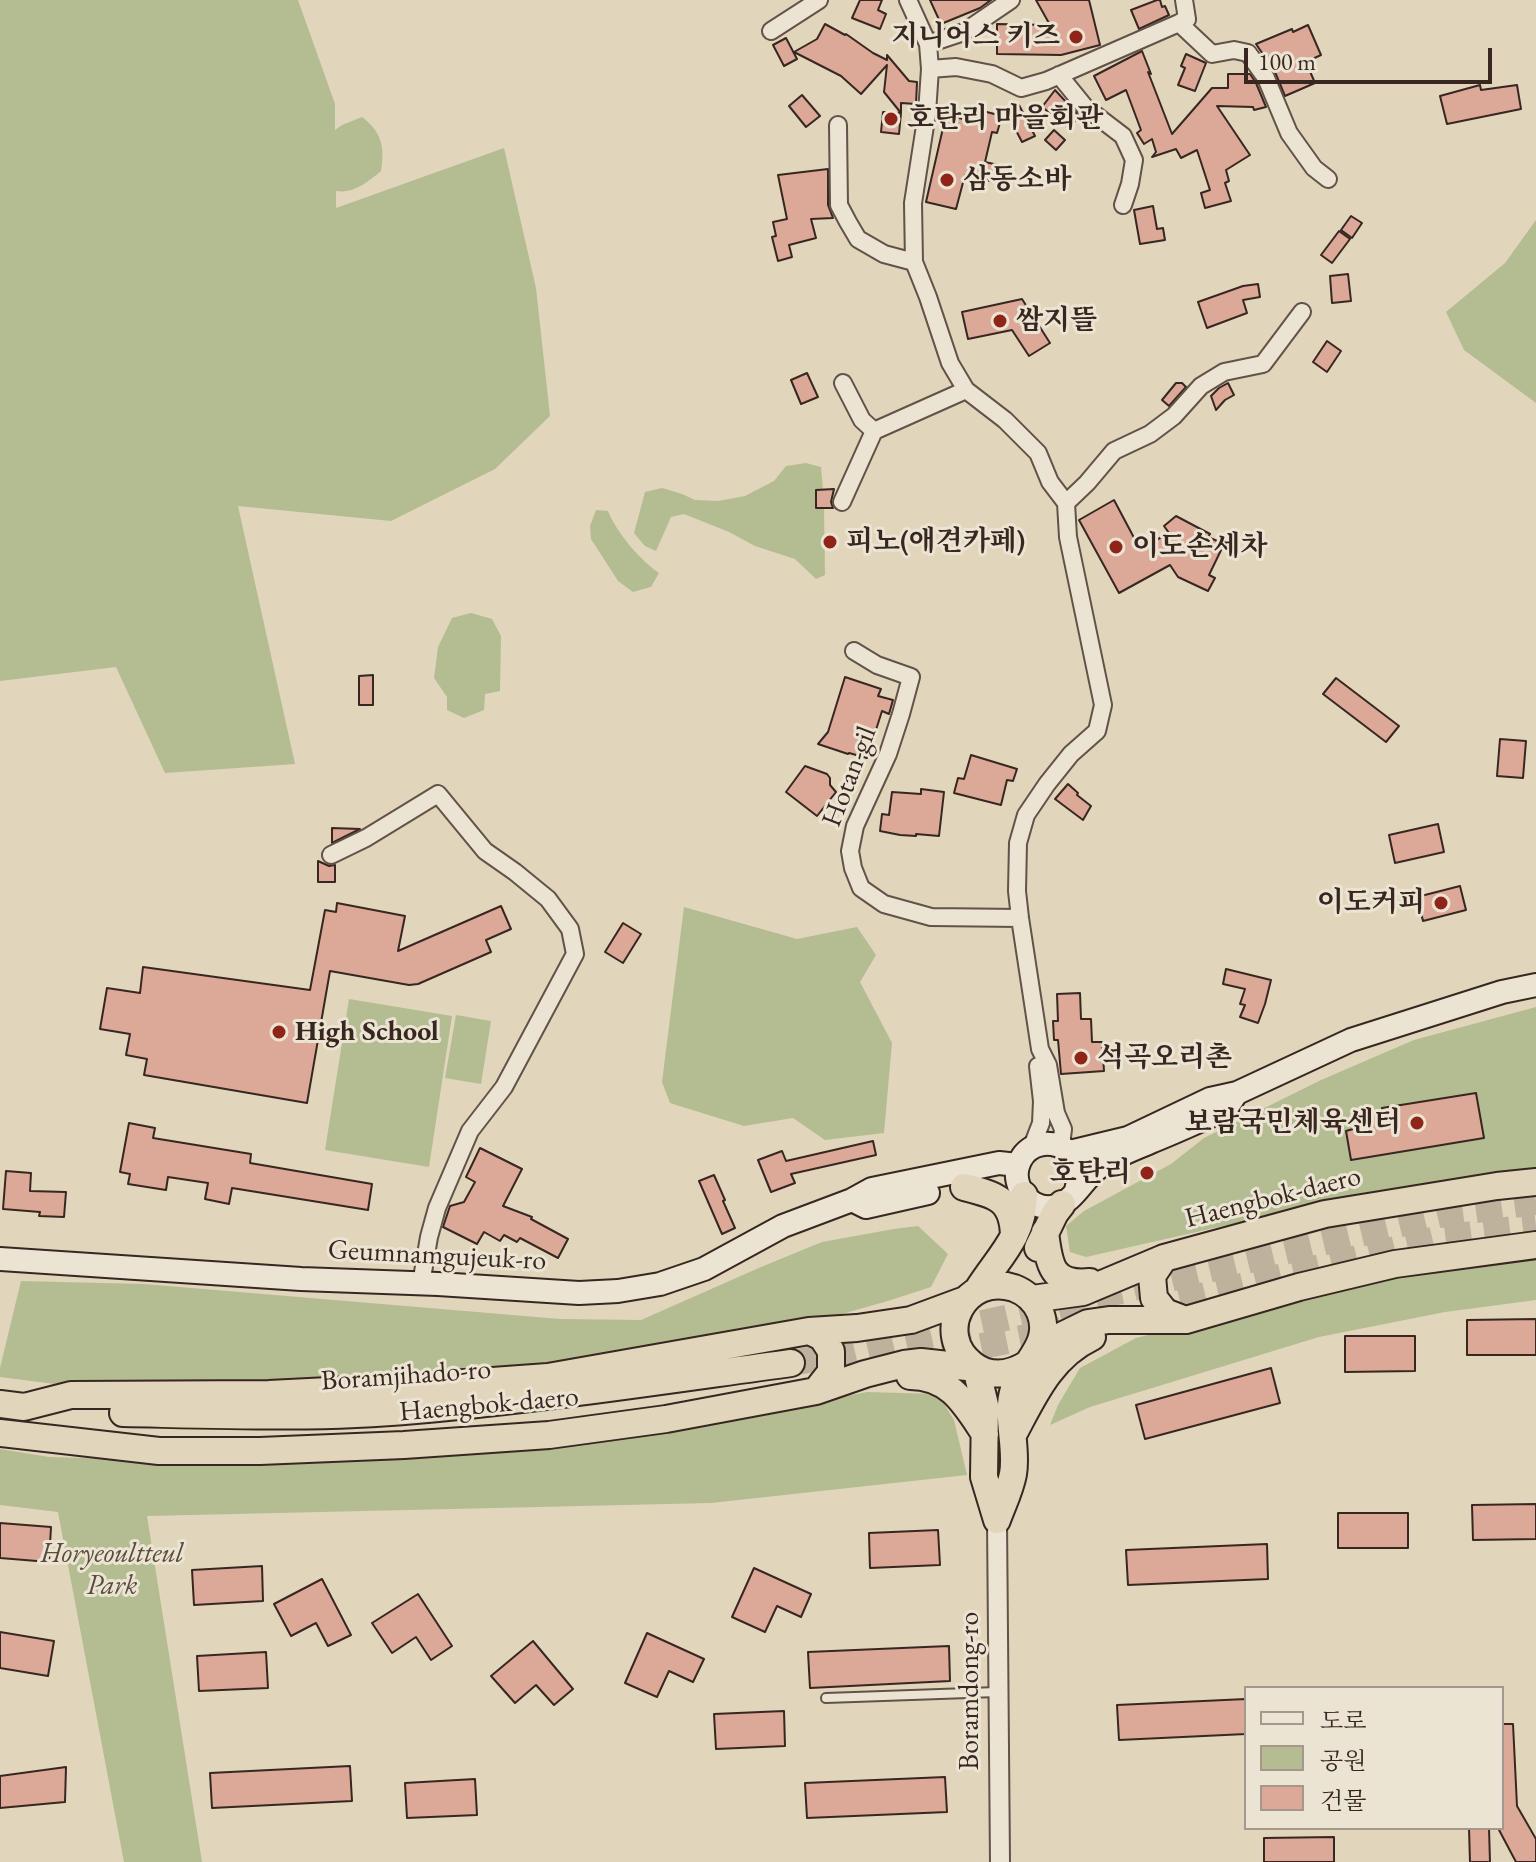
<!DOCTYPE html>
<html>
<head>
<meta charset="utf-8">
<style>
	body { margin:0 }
	#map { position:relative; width:1536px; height:1862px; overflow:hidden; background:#e1d5bc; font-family:"EB Garamond","Noto Serif KR",serif }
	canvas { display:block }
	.legend { position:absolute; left:1244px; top:1686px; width:260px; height:144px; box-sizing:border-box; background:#ece4d3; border:2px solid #a4988c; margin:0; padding:10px 14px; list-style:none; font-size:24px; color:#382721 }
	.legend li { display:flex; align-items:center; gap:16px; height:40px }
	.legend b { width:40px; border:2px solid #a4988c }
	.scale { position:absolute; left:1244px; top:48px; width:248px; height:36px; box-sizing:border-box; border:4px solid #382721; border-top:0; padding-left:10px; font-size:24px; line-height:28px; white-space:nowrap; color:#382721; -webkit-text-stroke:6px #ece4d3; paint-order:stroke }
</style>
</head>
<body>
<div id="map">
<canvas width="1536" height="1862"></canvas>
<ul class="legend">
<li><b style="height:10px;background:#ece4d3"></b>도로</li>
<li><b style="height:22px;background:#b3bd91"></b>공원</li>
<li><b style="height:22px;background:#dca898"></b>건물</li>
</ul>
<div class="scale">100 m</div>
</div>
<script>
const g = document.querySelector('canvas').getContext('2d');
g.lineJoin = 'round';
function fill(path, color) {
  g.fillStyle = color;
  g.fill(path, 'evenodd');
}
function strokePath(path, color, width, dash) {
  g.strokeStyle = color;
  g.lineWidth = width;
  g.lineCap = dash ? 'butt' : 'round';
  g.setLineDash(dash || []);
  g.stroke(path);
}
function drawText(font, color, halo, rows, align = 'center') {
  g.font = font + ' "EB Garamond","Noto Serif KR",serif';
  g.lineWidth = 6;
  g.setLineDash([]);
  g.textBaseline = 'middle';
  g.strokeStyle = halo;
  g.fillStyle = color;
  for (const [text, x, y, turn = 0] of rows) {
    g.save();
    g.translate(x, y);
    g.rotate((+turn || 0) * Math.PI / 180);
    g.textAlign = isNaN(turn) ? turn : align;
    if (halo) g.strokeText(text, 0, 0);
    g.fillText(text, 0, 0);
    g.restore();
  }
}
fill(new Path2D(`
	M0,0H298L335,104V130L342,125L362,117C382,132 385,148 381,171C368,182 353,194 336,191V208L504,148L536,288L550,416L495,469L391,521L238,506L295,764L165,773L116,667L0,681Z
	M1536,220V403L1464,350L1446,312L1505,263Z
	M806,463L821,467L823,490H816V508H824L825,575L816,579L795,559L755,546L729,532L684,514L671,517L656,551L645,546L634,533L645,492L662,488L682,494L695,500L718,501L745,496L774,481L786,466Z
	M596,510L608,511C617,533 639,559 659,573L651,587L633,592L618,581L591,539L590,526Z
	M471,613L492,619L501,636L500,691L485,694L484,710L464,718L447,710V697L434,678L438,647L452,618Z
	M684,907L797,939L857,927L876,955L860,982L892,1043L884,1133L825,1140L793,1118L744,1126L670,1103L662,1082Z
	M349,999L452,1016L429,1167L325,1150Z
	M1536,1007V1173L1441,1182L1276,1214L1086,1257L1070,1252L1066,1226L1084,1211L1171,1164L1204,1138L1321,1080L1414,1040Z
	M456,1015L491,1021L481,1084L445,1078Z
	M918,1226L948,1254L931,1287L891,1300L835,1316L560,1369L117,1392L0,1377V1368L21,1281L144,1284L560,1319L641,1320L761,1267L822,1242L894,1229Z
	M1536,1252V1300L1445,1312L1319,1337L1090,1407L1050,1425L1058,1405L1080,1368L1136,1338L1347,1285Z
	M867,1392L938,1394L954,1420L967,1475L711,1503L147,1516L202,1862H124L58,1512L0,1505V1449L49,1457L255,1463L793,1406Z`), '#b3bd91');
const building = new Path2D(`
	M860,0H882L878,10L886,14L880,29L852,18Z
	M930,0H991L980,8L941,24Z
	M1036,0H1089L1100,45L1061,55L997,54V24L1050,25Z
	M1157,0H1160L1162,7L1165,6L1169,15L1139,29L1131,10Z
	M825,24L845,35L846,34L873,53L887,60V55L909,81L917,82L916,104L901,103V113L884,92L887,65L861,94L841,76L794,52L817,39Z
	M1308,25L1321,55L1306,62L1315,83L1285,96L1275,72L1256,44L1292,29L1293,32Z
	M786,38L797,59L784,66L773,45Z
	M1142,51L1151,74L1148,72L1172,134L1212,88H1228V74H1250L1256,83L1266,107L1254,110L1253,107L1217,106L1250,155L1226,170L1229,181L1225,183L1231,201L1205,208L1201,193L1210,190L1197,150L1181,158L1176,149L1152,157L1156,152L1152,139L1144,144L1137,133L1141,130L1126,90L1106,100L1094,76Z
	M1186,54L1206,63L1195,91L1178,85L1185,68L1181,66Z
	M1480,85L1481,90L1517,85L1521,109L1447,124L1440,96Z
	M1055,90L1079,116L1069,128L1042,107Z
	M802,95L820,116L806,127L789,106Z
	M1019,105L1035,136L1022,142L1006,111Z
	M983,111L1002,116L997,133L992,132L985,162L1007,167L1003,184L965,175L956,209L926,202L946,115L980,123Z
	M883,112L901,113L899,134L881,132Z
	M1054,130L1065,140L1056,150L1045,140Z
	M828,169V205L833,218L811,219L816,238L789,245L792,257L778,261L772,237L776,236L773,222L787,219L778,175Z
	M1153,206L1157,229L1163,228L1165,240L1140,244L1134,210Z
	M1351,216L1362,223L1352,238L1341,230Z
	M1339,231L1350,239L1332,263L1321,255Z
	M1348,274L1351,301L1332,303L1330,276Z
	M1258,284L1260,297L1243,300L1247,313L1207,328L1198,302L1243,286Z
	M1022,299L1050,343L1029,356L1012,330L968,339L962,312Z
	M1327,341L1341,351L1327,372L1313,362Z
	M807,373L818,397L801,404L791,380Z
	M1176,383H1182L1186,387L1169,406L1162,400Z
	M1228,383L1234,395L1225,400L1216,410L1211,396L1219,388Z
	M834,489L831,502L833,508H816V490Z
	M1114,500L1140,549L1169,533L1164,526L1176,516L1210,534L1208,537L1224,544L1209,575L1215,578L1208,591L1178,577L1170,565L1119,593L1079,520Z
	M373,675V705H359V676Z
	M845,677L881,689L878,696L893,700L889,714L882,711L867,758L849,753L848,754L818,744L828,732Z
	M1336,678L1399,726L1386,742L1323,694Z
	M1500,739L1526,741L1523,778L1497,776Z
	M971,755L1017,769L1013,781L1007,780L1001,805L954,793L958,778L964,779Z
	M805,766L827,774L830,778V785L836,792L817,816L786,792Z
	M1068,784L1078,793L1077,795L1091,806L1083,820L1055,799Z
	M921,789L944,792L939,836L916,834V836L900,835L880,831L882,814L889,815L892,792L921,794Z
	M1438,824L1444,852L1395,863L1389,835Z
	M332,828L360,829L332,843Z
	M318,861L329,866L335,865V882H318Z
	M1460,886L1466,910L1423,921L1417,897Z
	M337,903L405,916L398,951L501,906L511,929L486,940L491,952L418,984L409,985L330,971L307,1103L144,1075L147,1059L126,1055L130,1034L100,1029L107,988L140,993L143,967L310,990L325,910L336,912Z
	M623,923L641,934L623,963L605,952Z
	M1226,969L1271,980L1265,1004L1258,1023L1240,1017L1245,1005L1240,1004L1245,989L1223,984Z
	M1080,993L1081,1019H1091L1092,1042H1102L1104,1071L1061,1074L1058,1040H1054L1053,1021H1058L1057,994Z
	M1476,1093L1484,1138L1351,1160L1346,1131L1353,1129L1351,1116L1382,1111V1108Z
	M129,1123L155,1128L153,1138L251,1154L250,1163L372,1184L368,1210L232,1188L229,1204L205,1199L208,1183L168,1177L166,1190L128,1184L130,1174L120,1172Z
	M873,1141L876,1155L791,1174L795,1183L771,1192L758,1160L782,1151L786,1161Z
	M480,1148L522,1169L503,1206L532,1217L531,1219L568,1239L558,1258L520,1238L517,1242L504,1235L500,1241L484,1232L477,1244L443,1227L450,1206L464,1202L475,1182L466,1177Z
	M6,1171L31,1173L30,1191L66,1192L64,1217L39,1216L40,1212L3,1209Z
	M714,1175L725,1200L723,1201L735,1228L722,1234L699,1181Z
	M1536,1319V1355H1467V1320Z
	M1345,1336H1415V1371L1345,1372Z
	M1271,1368L1280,1403L1145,1439L1136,1405Z
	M1536,1504V1539L1473,1540L1472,1505Z
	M1338,1513H1408V1548H1338Z
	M0,1523L51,1527L49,1562L0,1558Z
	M938,1530L940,1565L870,1568L869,1533Z
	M1267,1544L1268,1579L1128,1585L1126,1550Z
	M262,1566L263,1601L194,1605L192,1570Z
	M754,1568L811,1594L801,1617L777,1606L765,1632L732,1617Z
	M322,1579L351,1635L328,1646L316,1623L291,1636L274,1604Z
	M418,1594L452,1646L431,1660L416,1637L392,1653L372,1623Z
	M0,1632L54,1641L48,1676L0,1668Z
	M647,1633L704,1659L693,1682L669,1671L657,1697L625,1683Z
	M533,1641L573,1689L554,1705L536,1685L515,1703L491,1676Z
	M949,1646L950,1681L810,1688L808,1652Z
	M266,1652L268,1688L199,1691L197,1656Z
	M1246,1699V1734L1119,1740L1117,1705Z
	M784,1711L785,1746L716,1749L714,1714Z
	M1502,1724H1513L1517,1806L1536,1839V1862H1516L1498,1828H1502Z
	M350,1766L352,1801L212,1808L210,1773Z
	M66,1767L65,1802L0,1808V1776Z
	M945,1777L947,1812L807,1818L805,1783Z
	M475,1779L477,1815L407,1818L405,1783Z
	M1469,1828H1489L1490,1862H1470Z
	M1334,1837V1862H1264V1838Z`);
fill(building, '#dca898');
strokePath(building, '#382721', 2);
strokePath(new Path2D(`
	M1142,1310L1441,1238L1536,1226
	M943,1354L1061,1330
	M791,1363L850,1353L1032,1312L1439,1215L1536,1202`), '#bfb29d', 26, [26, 13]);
const service = new Path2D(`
	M826,1698L997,1692`);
const minor = new Path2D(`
	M908,0L928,44L930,69L927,113L913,203L914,262L928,297L950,363L966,390L1005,420L1038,453L1050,482L1066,503L1068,537L1103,705L1097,731L1071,754L1047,784L1026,815L1018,843L1017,891L1020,918L1040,1049L1048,1065L1056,1113L1063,1129L1061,1146
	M1179,23L1187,19L1184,0
	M771,31L819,0
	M928,44L964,32L1011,0
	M930,69L956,67L992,74L1021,88L1046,81L1179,23L1212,54L1234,50L1248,53L1266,78L1289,133L1314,168L1328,179
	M1059,75L1085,107L1123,136L1134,160L1130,184L1123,205
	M838,125L839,205L848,222L858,239L884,254L914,262
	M843,383L862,420L874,431L966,390
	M842,502L874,431
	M1066,503L1087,483L1114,451L1150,434L1174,416L1201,386L1224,372L1263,364L1302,312
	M854,651L877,665L911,677L901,714L888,754L855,826L850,851L853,868L861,888L884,904L931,917L1020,918
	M331,855L366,838L438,794L485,851L515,872L548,899L570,929L575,954L504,1087L470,1131L437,1208L429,1237L421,1284
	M1031,1149L1041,1123L1042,1101L1038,1066`);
const tertiary = new Path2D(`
	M997,1520L1000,1862`);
const secondary = new Path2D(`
	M1070,1152L1128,1138L1210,1099L1237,1093L1351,1040L1502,992L1536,985
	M1076,1190C1092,1142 1030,1127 1018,1166C1012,1187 1030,1209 1051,1207C1073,1205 1082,1180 1098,1168C1114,1156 1135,1149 1153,1141C1178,1131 1202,1120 1226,1109L1236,1094
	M852,1200L866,1207L928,1193
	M0,1259L301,1279L438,1284L579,1293L618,1291L660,1284L704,1269L783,1226L852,1200L872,1189L999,1163L1018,1165`);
const trunk = new Path2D(`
	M964,1187C996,1195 1013,1199 1014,1236
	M1045,1232C1049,1264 1051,1286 1090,1282
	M1038,1248L1055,1213L1062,1204
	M1164,1258L1152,1276L1154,1298L1165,1312L1183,1319
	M977,1291C998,1257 1023,1238 1024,1195
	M1032,1299L1083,1292L1164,1258L1325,1214L1497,1186L1536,1182
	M809,1331L822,1337L831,1351V1372L816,1391
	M1038,1351L1049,1342L1088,1323L1109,1320H1186L1299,1287L1395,1264L1536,1245
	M976,1368L985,1405L984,1477L997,1520
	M910,1376C950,1376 965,1404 985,1434
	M0,1404L24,1407L71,1395L269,1394L409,1387L548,1377L809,1331L857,1328L911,1320L965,1300
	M123,1413C221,1415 318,1419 416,1410C541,1399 666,1380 791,1363
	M1015,1431C1035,1393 1052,1356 1092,1337
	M0,1433L159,1451H260L404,1445L549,1435L666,1419L816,1391L865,1374L904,1364L921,1362L976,1368
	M997,1520C1002,1506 1010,1490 1013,1474C1018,1447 1005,1416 1014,1389C1023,1362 1053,1344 1040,1312C1035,1301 1025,1292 1014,1288C965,1272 932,1334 973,1365C991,1379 1012,1374 1029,1363`);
strokePath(service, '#625248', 12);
strokePath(minor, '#625248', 20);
strokePath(tertiary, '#625248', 22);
strokePath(secondary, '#382721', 26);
strokePath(trunk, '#382721', 30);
strokePath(service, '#ece4d3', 8);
strokePath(minor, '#ece4d3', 16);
strokePath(tertiary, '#ece4d3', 18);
strokePath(secondary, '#ece4d3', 22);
strokePath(trunk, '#e1d5bc', 26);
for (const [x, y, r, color] of [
	[1076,37,8,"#8f2418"],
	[891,119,8,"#8f2418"],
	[947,180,8,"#8f2418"],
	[1000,321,8,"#8f2418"],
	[830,542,8,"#8f2418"],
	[1116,547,8,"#8f2418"],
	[1441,903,8,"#8f2418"],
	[279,1032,8,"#8f2418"],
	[1081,1058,8,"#8f2418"],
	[1417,1123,8,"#8f2418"],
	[1147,1173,8,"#8f2418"]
]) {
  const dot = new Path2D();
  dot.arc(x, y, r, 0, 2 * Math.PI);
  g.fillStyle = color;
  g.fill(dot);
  strokePath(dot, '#ece4d3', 3);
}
drawText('bold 28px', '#382721', '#ece4d3', [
	["지니어스 키즈",1060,37,"right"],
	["호탄리 마을회관",907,119],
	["삼동소바",963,180],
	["쌈지뜰",1016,321],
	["피노(애견카페)",846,542],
	["이도손세차",1132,547],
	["이도커피",1425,903,"right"],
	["High School",295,1032],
	["석곡오리촌",1097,1058],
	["보람국민체육센터",1401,1123,"right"],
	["호탄리",1131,1173,"right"]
], 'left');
drawText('28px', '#382721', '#ece4d3', [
	["Hotan-gil",850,777,-69],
	["Haengbok-daero",1273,1198,-14],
	["Geumnamgujeuk-ro",437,1256,3],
	["Boramjihado-ro",406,1376,-4],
	["Haengbok-daero",489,1405,-5],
	["Boramdong-ro",970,1691,-90]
]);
drawText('italic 28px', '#574c3d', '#ece4d3', [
	["Horyeoultteul",112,1554],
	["Park",112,1586]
]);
</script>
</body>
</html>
